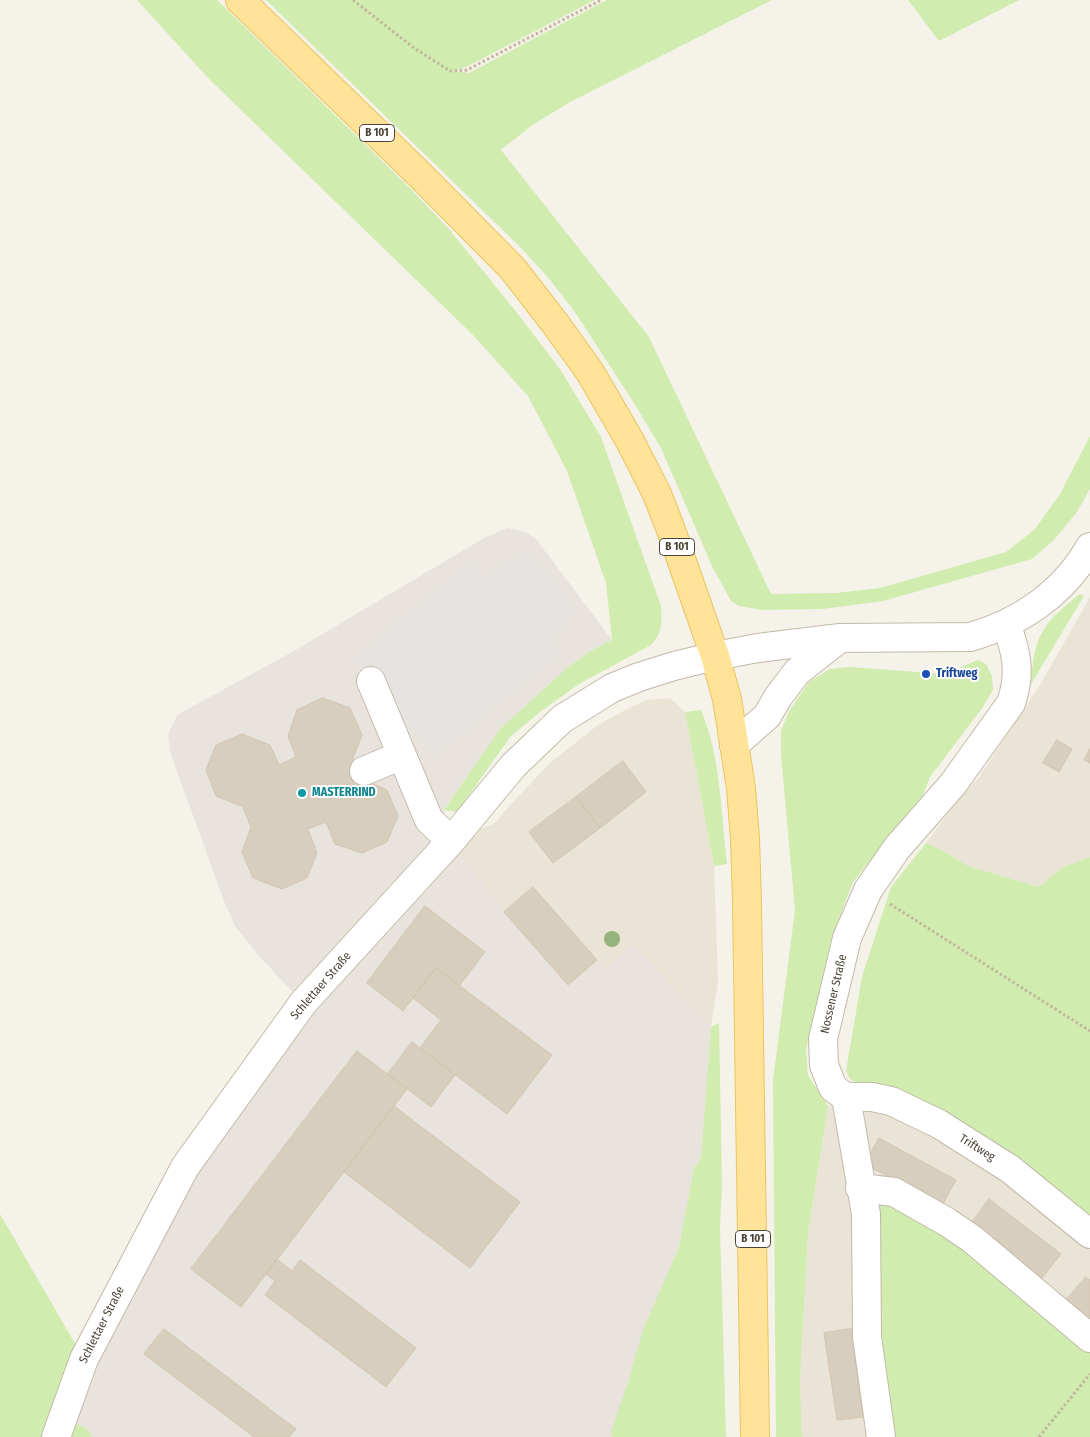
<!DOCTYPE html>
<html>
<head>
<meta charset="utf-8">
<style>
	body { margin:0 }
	canvas { display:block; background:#f5f2e9 }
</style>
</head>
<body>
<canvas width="1090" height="1437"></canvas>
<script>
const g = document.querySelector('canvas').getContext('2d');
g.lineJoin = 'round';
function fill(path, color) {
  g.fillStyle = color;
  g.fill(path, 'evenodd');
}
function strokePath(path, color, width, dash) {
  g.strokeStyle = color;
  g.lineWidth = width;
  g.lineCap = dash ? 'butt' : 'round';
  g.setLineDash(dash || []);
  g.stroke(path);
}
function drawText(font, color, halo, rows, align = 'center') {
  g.font = font + ' "Fira Sans Condensed",sans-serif';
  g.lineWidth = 4;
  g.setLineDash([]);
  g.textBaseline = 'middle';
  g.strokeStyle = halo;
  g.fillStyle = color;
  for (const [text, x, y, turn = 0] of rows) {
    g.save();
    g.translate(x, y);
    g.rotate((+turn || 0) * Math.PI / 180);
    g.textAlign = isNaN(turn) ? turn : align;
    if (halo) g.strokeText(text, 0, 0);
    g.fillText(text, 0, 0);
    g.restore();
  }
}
fill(new Path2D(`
	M1090,597V857L1063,867L1039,887L968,866L940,849L926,843L957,801L979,777L1040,685Z
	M670,698L685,712L714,866L718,981L711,1027L632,944L606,970L597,960L568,985L504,912L451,841L495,823L511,804L551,762L598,725L625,710L646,700Z
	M846,1097H872L1090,1234V1338L881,1437H802L800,1380L808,1233L828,1106Z`), '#eae4d6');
fill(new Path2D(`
	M507,528L525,532L536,539L612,640L592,650L568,667L500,729L444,810L451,841L504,912L568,985L597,960L606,970L632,944L711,1027L701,1159L694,1168L679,1247L628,1382L612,1432L613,1437H56L185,1167L303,1003L259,956L235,926L224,901L170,752L168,735L177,715L294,651L484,538Z`), '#e8e3dd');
fill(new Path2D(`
	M137,0H217L410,188L448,228L510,304L560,369L601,437L661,606C662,622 663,633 651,645L579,684L540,712L511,736L457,812L444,810L500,729L568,667L592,650L612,640L606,583L567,471L528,396L472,334L209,79Z
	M266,0H595L466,67L452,71L469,73L607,0H772L570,102L531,126L501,150L649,337L771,594L836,593L880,588L1006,552L1035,529L1060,494L1090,436V489L1077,512L1054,540L1032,559L883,601L823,609L763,610L739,606L731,601L712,566L661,448L634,403L573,309L546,275L518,245Z
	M908,0H1019L939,41Z
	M1080,594L1084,596L1031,684C1034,635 1042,624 1080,594Z
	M978,660L986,664L992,676L993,690L983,707L930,777L923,795L853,882L832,937L806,1049L808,1075L828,1106L808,1233L800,1380L802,1437H776L773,1080L795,910L781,755V731L789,711L809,682L830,669L850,667L944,674Z
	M701,710C721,758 721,812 727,864L714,866L685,712Z
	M926,843L940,849L968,866L1039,887L1063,867L1090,857V1234L850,1079L846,1071L862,977L891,887Z
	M719,1023L722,1186L720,1227L726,1437H613L611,1432L628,1382L643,1330L679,1247L694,1168L701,1158L711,1027Z
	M860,1188L894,1192L1090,1338V1437H881Z
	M0,1214L84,1359L63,1417L86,1428L93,1437H0Z`), '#d0ecaf');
fill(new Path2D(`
	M527,550L577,610L562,622L565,627L549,639L560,653L434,756L353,659L471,562L484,578L508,558L511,562Z`), '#e6e4e1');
const building = new Path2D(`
	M323,698L350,708L362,735L353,758L362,779L387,790L398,816L387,842L362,853L335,844L326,822L308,829L317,853L307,878L282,889L253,878L242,852L251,827L243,807L216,796L206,770L216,745L242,734L270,745L279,765L296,757L288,736L297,710Z
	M1057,740L1072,749L1059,772L1043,763Z
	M1090,749V763L1084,760Z
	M623,761L646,792L600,828L576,797Z
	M576,797L600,828L553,863L529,832Z
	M533,887L597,960L568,985L504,912Z
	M425,906L485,952L460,985L436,968L403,1011L367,983Z
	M436,968L552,1055L507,1114L420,1048L441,1020L413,998Z
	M412,1042L455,1075L431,1107L388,1074Z
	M357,1051L407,1089L241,1307L191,1269Z
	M394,1106L520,1202L470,1268L344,1172Z
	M879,1138L956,1180L942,1206L865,1164Z
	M989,1199L1061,1254L1042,1278L971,1224Z
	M277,1259L292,1271L300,1260L416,1348L386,1387L265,1295L275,1281L266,1274Z
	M1086,1277L1090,1280V1320L1066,1300Z
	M164,1329L296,1429L289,1437H254L144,1354Z
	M851,1329L863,1417L837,1420L824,1333Z`);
fill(building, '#d8cebd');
strokePath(building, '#d3c6b0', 1);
const minor = new Path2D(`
	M371,681L429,820L451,841
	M734,745L767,716L778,697L797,672L840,638
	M364,771L402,755
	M846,1097H872L891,1101L939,1124L1010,1169L1090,1234
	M860,1188L894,1192L947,1222L972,1239L1090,1338
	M56,1437L84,1359L185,1167L303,1003L451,841L513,766L562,719L612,688L639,677L674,666L715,656L758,648L840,638L970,637C1020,623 1064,593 1090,547
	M881,1437L867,1337L866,1214L846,1097L833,1088L824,1065L823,1039L847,938L868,890L897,848L953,784L1011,703C1021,675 1017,651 1006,625`);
const major = new Path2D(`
	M240,0L420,175L513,269L557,326L590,372L630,441L657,494L671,530L715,656L727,699L741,788L745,839L747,902L755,1437`);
strokePath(minor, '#c2baaa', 30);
strokePath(major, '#ecc461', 30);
strokePath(new Path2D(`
	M353,0L414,48L450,71L467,70L601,0
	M890,904L1090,1031
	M1039,1437L1090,1374`), '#c4b69b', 3, [2.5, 2.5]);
strokePath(minor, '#fff', 28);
strokePath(major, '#ffe398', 28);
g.fillStyle = '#95b37d';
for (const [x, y] of [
	[612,939]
]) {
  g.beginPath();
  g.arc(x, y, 8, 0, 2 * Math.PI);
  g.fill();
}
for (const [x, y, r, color] of [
	[926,674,5,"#1a4fb4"],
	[302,793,5,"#0f9aa8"]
]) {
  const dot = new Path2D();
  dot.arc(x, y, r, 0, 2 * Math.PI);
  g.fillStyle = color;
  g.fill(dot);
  strokePath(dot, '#fff', 2);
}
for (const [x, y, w] of [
	[377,133,35],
	[677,547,35],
	[753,1239,35]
]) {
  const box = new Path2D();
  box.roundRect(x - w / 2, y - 8.5, w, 17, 4);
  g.fillStyle = '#fff';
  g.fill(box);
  strokePath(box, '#4a4236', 1);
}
drawText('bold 11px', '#4a4236', null, [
	["B 101",377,133],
	["B 101",677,547],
	["B 101",753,1239]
]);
drawText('bold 12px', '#164399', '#fff', [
	["Triftweg",936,674]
], 'left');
drawText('bold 12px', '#0d838f', '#fff', [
	["MASTERRIND",312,793]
], 'left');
drawText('12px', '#4a4236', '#fff', [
	["Schlettaer Straße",321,986,-49],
	["Nossener Straße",834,994,-77],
	["Triftweg",977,1148,32],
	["Schlettaer Straße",102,1325,-63]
]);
</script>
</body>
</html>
